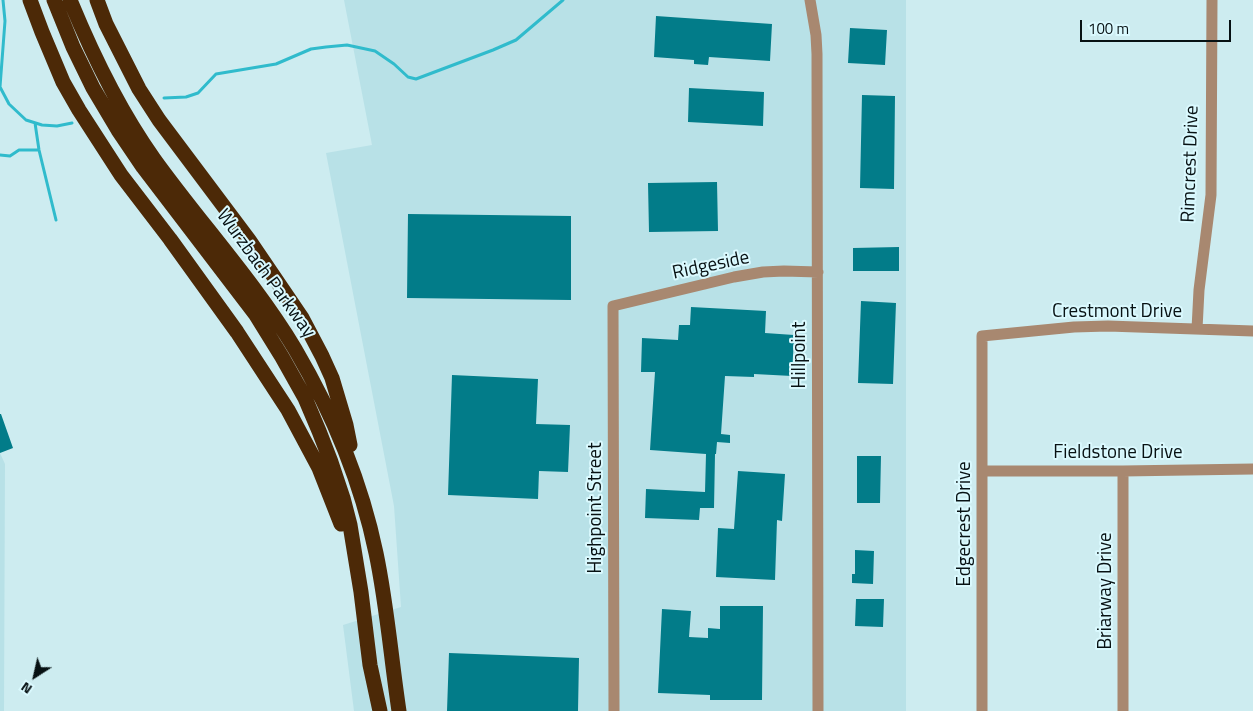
<!DOCTYPE html>
<html>
<head>
<meta charset="utf-8">
<style>
	body { margin:0 }
	#map { position:relative; width:1253px; height:711px; overflow:hidden; background:#cdecf0; font-family:"Titillium Web",sans-serif }
	canvas { display:block }
	.north { position:absolute; left:10px; top:651px; width:50px; height:50px; -webkit-text-stroke:4px #daf9fe; paint-order:stroke; rotate:215deg; font-size:14px; font-weight:700; line-height:20px; text-align:center; color:#071113 }
	.north::after { content:''; display:block; margin:auto; width:18px; height:22px; background:#071113; clip-path:polygon(50% 0,100% 100%,50% 72%,0 100%) }
	.scale { position:absolute; left:1080px; top:20px; width:151px; height:22px; box-sizing:border-box; border:2px solid #071113; border-top:0; padding-left:6px; font-size:15px; line-height:18px; white-space:nowrap; color:#071113; -webkit-text-stroke:4px #daf9fe; paint-order:stroke }
</style>
</head>
<body>
<div id="map">
<canvas width="1253" height="711"></canvas>
<div class="north">N</div>
<div class="scale">100 m</div>
</div>
<script>
const g = document.querySelector('canvas').getContext('2d');
g.lineJoin = 'round';
function fill(path, color) {
  g.fillStyle = color;
  g.fill(path, 'evenodd');
}
function strokePath(path, color, width, dash) {
  g.strokeStyle = color;
  g.lineWidth = width;
  g.lineCap = dash ? 'butt' : 'round';
  g.setLineDash(dash || []);
  g.stroke(path);
}
function drawText(font, color, halo, rows, align = 'center') {
  g.font = font + ' "Titillium Web",sans-serif';
  g.lineWidth = 4;
  g.setLineDash([]);
  g.textBaseline = 'middle';
  g.strokeStyle = halo;
  g.fillStyle = color;
  for (const [text, x, y, turn = 0] of rows) {
    g.save();
    g.translate(x, y);
    g.rotate((+turn || 0) * Math.PI / 180);
    g.textAlign = isNaN(turn) ? turn : align;
    if (halo) g.strokeText(text, 0, 0);
    g.fillText(text, 0, 0);
    g.restore();
  }
}
fill(new Path2D(`
	M344,0H906V711H354L343,625L401,607L394,506L326,153L372,145Z
	M0,453L5,464L4,711H0Z`), '#b8e1e7');
strokePath(new Path2D(`
	M3,0L5,21L0,87L9,104L26,120L42,125L57,126L72,123
	M164,98L186,97L198,93L216,74L276,64L311,49L326,47L347,45L375,51L394,64L408,77L416,79L493,50L516,40L563,0
	M35,123L39,150L56,220
	M0,155L10,156L19,150H39`), '#30bbcc', 3);
fill(new Path2D(`
	M656,16L772,24L770,61L709,57L708,65L694,64V60L654,57Z
	M850,28L887,30L885,65L848,63Z
	M689,88L764,92L763,126L688,122Z
	M862,95L895,96L894,189L860,188Z
	M717,182L718,231L649,232L648,183Z
	M408,214L571,216V300L407,298Z
	M899,247V271H853V248Z
	M861,301L896,303L893,384L858,383Z
	M691,307L766,311L765,333L794,335L792,376L754,374V377L725,376L721,434L730,435V443L717,442L716,454H715L714,508H700L699,520L645,518L646,489L705,492L706,454L650,450L655,372H641L642,338L678,340L679,325H690Z
	M452,375L538,379L536,424L570,425L568,472L539,471L538,499L448,495Z
	M0,414H1L13,448L0,453Z
	M857,456H881L880,503H857Z
	M738,471L785,474L782,521L777,520L775,580L716,577L718,528L734,529Z
	M855,550L874,551L873,584L852,583V574H855Z
	M856,599H884L883,627L855,626Z
	M720,606H763L762,700H710V695L658,693L662,609L691,611L689,637L708,638V628L720,629Z
	M449,653L579,658L578,711H447Z`), '#027c89');
strokePath(new Path2D(`
	M810,0L816,35L817,54L818,711
	M1197,329L1199,290L1211,195L1212,0
	M983,471H1123L1253,469
	M1123,471V711
	M614,711L613,306L734,277L763,272L784,271L818,272
	M982,711V336L1074,327L1108,326L1253,331`), '#a88870', 11);
strokePath(new Path2D(`
	M30,0L42,32L63,82L79,110L121,175L170,239L237,332L288,410L319,468L341,524
	M54,0L73,47L93,88L118,130L143,167L256,315L282,357L305,398L319,431L331,462L343,498L350,525L361,592L370,665L380,711
	M70,0C93,56 119,110 154,159C200,223 254,281 295,349C332,412 361,481 376,553C387,605 391,658 399,711
	M97,0L106,24L139,89L159,120L249,240L302,318L322,356L332,378L346,425L350,445`), '#4c2907', 15);
drawText('19px', '#071113', '#daf9fe', [
	["Rimcrest Drive",1191,164,-88],
	["Ridgeside",711,266,-12],
	["Wurzbach Parkway",265,274,54],
	["Crestmont Drive",1117,312],
	["Hillpoint",800,355,-90],
	["Fieldstone Drive",1118,453],
	["Highpoint Street",596,508,-90],
	["Edgecrest Drive",965,524,-90],
	["Briarway Drive",1106,591,-90]
]);
</script>
</body>
</html>
